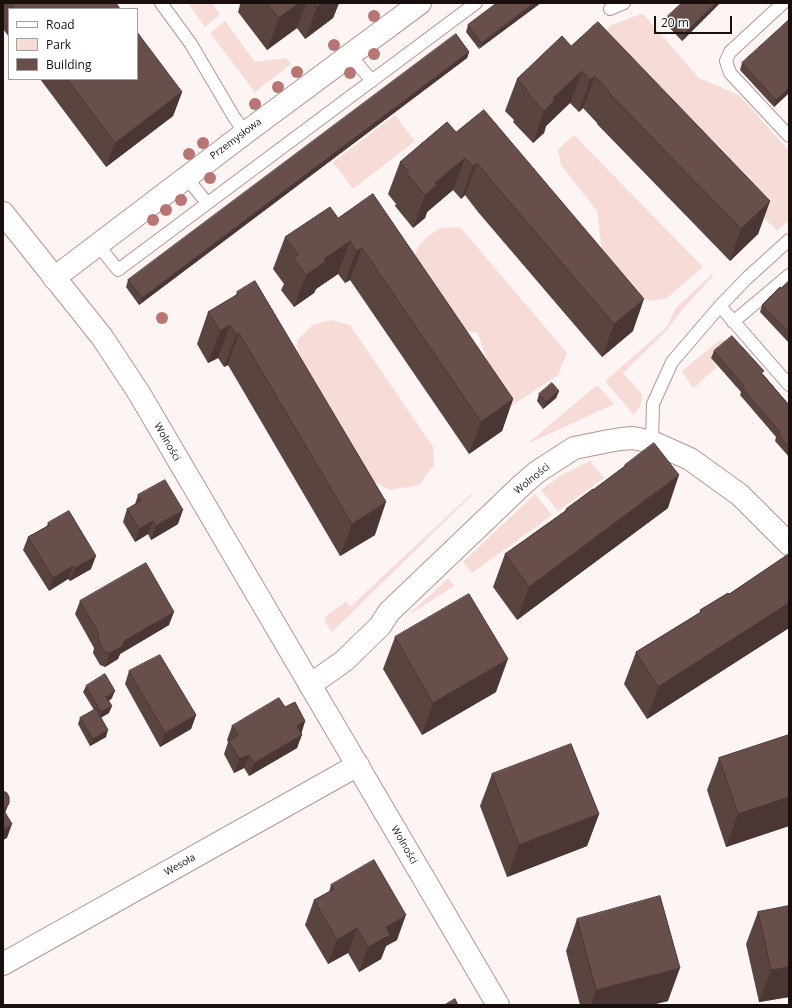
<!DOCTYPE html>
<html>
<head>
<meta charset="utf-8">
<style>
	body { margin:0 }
	#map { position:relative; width:792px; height:1008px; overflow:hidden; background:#fcf5f4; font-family:"Open Sans",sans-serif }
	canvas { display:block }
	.frame { position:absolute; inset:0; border:4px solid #190f0d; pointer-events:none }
	.legend { position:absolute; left:8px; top:8px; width:130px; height:72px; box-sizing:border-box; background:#fff; border:1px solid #a39f9e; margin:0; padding:5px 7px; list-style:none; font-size:12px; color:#190f0d }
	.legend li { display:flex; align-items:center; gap:8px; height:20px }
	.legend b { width:20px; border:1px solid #a39f9e }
	.scale { position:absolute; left:654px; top:16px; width:78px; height:18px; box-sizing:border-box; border:2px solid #190f0d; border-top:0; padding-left:5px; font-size:12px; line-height:14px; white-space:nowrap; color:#190f0d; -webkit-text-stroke:3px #fff; paint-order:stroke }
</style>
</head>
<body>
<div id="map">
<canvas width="792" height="1008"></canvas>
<div class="frame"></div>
<ul class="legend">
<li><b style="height:5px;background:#fff"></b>Road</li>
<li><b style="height:11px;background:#f7dbd7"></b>Park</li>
<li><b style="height:11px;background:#694f4b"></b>Building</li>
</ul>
<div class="scale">20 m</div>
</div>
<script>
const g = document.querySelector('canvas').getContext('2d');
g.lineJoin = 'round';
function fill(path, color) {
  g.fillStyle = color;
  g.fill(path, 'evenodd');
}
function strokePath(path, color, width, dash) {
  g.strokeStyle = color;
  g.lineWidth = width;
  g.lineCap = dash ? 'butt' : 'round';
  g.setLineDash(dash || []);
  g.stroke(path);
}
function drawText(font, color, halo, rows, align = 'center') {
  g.font = font + ' "Open Sans",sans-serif';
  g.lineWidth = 4;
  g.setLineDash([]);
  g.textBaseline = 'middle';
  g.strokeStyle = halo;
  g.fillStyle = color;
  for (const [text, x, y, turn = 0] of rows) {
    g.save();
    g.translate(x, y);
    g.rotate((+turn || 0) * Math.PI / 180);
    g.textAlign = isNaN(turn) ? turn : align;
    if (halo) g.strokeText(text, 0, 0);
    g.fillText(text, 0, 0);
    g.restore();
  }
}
fill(new Path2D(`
	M188,3H212L220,14L205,27Z
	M641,14L645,16L699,78L739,95L789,151V220L777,231L603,49L609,26Z
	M225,21L255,62L286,58L291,64L255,92L210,33Z
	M395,115L415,141L353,189L333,162Z
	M574,135L703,267L667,298L649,301L624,286L602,250L597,211L561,165L558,149Z
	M460,227L567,353L558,375L511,406L490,400V369L478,333L442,327L408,276L418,247L427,237L440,228Z
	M712,274L713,276L681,311L667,330L623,373L641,393C644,402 639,408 634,415L605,381L666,328L676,308Z
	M331,320L350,325L433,447L434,465L419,485L390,490L369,479L298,365L297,340L313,325Z
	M720,340H724L729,342L711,358L717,367L693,388L682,371Z
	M597,385L614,404L527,444Z
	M590,461L604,478L558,511L541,490L560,476Z
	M471,494H473L332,632L325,622V617L346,601L349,606H351Z
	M535,494L552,515L472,573L463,562Z
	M449,578L454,586L406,617Z`), '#f7dbd7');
const lane = new Path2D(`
	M161,3L191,44L234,117L245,133
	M783,3L730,52L726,61L730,73L789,136
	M610,9L624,3
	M350,55L372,81
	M186,177L207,203
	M98,245L118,270L476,3
	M720,306L789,385
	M733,322L789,275
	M652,442L653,404L672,362L720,306L747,278L789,240`);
const street = new Path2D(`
	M54,278L245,133L420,3
	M310,685L344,661L380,626L389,612L522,485L537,472L574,448L609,441L621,439L633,438L652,442L690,459L740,495L789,544
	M3,964L358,765`);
const secondary = new Path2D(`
	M3,213L102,337L139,393L498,1005`);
strokePath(lane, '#b49691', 14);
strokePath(street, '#b49691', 24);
strokePath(secondary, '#b49691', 24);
strokePath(lane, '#fff', 12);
strokePath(street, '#fff', 22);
strokePath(secondary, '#fff', 22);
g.fillStyle = '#b77573';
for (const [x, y] of [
	[374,16],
	[334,45],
	[374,54],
	[297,72],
	[350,73],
	[278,87],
	[255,104],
	[203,143],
	[189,154],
	[210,178],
	[181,200],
	[166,210],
	[153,220],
	[162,318]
]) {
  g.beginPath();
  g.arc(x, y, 6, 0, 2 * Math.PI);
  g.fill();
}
fill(new Path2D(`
	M3,3H116L120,9H9V37L3,29Z
	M239,3H339L333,18L305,39L297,28L267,50L238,12L240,5Z
	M497,3L479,49L466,32L468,25Z
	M720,3L682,41L665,23L668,16Z
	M789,20V93L774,107L740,70L742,63Z
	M571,46L770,201L758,234L730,261L597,124V123L583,108L579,112L570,103L546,126L544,133L533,143L513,122L514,120L505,111L517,79Z
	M469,52L467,58L139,305L126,287L128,280Z
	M40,79H137L182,92L173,116L106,167Z
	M456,132L633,331L602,357L478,212L465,195L461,199L453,190L427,212L425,218L413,228L395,206L396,204L388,194L400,162Z
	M338,218L513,399L502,431L469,454L350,280L345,283L338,274L316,289L314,293L294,307L281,290L284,284L273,269L285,237Z
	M789,281V343L760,312L762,305Z
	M237,292L375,535L340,556L228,365L224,367L218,358L208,363L197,344L208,312L236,296Z
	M714,351L763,374L789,405V457L775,441L776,437L740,395L741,392L711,358Z
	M559,391L556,398L543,409L537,401L539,394Z
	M625,465L668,508L517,620L493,587L505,554L565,511L566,509L593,490L624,467Z
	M138,495L178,524L151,540L148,534L135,542L123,522L127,509L135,504Z
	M48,523L91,569L70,581L68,579L49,591L23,550L28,537L47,526Z
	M789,554V628L647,719L624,684L636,652L700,613V610L729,594Z
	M80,601L169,625L120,654L118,659L105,667L100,665L93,653L94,648L75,614Z
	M395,637L496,692L422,735L383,669Z
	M129,671L196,715L191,729L160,747L125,684Z
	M86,686L112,698L109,701V713L101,717L106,737L90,746L78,724L80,718L94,710L83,692Z
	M285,707L305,721L301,733L297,748L249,776L244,768L234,773L224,754L228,742L227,740L232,726Z
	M789,732V826L726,847L707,790L719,758L788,735Z
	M492,774L599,814L587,846L507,877L480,806Z
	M331,885L397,940L386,946L381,959L359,972L348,953L328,964L305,925L314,900L329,892Z
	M789,906V997L759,1002L746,944L758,912Z
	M577,919L668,1001L651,1005H580L566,951Z`), '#5a4440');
fill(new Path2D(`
	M299,3H306L297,28L267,50L279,18Z
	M322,3H339L333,18L305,39L317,7Z
	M534,3H541L479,49L481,43Z
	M716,3H720L682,41L684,34Z
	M469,52L467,58L139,305L142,298Z
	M582,71L570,103L546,126L544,133L533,143L544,111L553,98Z
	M595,76L583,108L579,112L590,80Z
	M789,88V93L774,107L776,100Z
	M182,92L173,116L106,167L115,143Z
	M465,158L453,190L427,212L425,218L413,228L425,195L435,183Z
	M477,163L465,195L461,199L473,166Z
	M770,201L758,234L730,261L741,229Z
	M350,241L338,274L316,289L314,293L294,307L306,275L324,259Z
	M362,248L350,280L345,283L356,251Z
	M644,299L633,331L602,357L614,324Z
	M230,325L218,358L208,363L220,331Z
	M239,333L228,365L224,367L236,335Z
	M559,391L556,398L543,409L546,402Z
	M513,399L502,431L469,454L481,422Z
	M679,475L668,508L517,620L529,587Z
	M386,502L375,535L340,556L352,524Z
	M183,510L178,524L151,540L156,526Z
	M153,521L148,534L135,542L139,529Z
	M96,556L91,569L70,581L75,568Z
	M73,566L68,579L49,591L53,578Z
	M789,603V628L647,719L658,687Z
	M174,612L169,625L120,654L118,659L105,667L110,653L124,641Z
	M508,659L496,692L422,735L433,703Z
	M115,691L112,698L104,704L106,697Z
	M112,706L109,713L99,719L101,712Z
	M196,715L191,729L160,747L165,733Z
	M305,721L301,735L297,726Z
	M108,730L106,737L90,746L93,739Z
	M302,735L297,748L249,776L254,763Z
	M249,755L244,768L234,773L239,759Z
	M789,797V826L726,847L738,814Z
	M9,803L3,818V810Z
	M599,814L587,846L507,877L519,845Z
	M12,824L7,838L3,840V830Z
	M406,915L397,940L386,946L381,959L359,972L368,947L386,927Z
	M357,928L348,953L328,964L337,940Z
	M789,967V997L759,1002L771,970Z
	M680,968L668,1001L651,1005H591L596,990Z`), '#4a3734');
const building = new Path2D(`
	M11,3H116L120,9H15Z
	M267,3H299L279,18Z
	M314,3H322L317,7Z
	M497,3H534L481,43L468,25Z
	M682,3H716L684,34L668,16Z
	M789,20V88L776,100L742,63Z
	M598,22L770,201L741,229L608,92L609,91L595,76L590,80L582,71L553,98L555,100L544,111L525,90L527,89L517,79L562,36L571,46Z
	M137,32L182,92L115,143L67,79H137Z
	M456,34L469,52L142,298L128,280Z
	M484,110L644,299L614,324L490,179L477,163L473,166L465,158L435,183L437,185L425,195L407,174L409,172L400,162L447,122L456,132Z
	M373,194L513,399L481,422L362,248L356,251L350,241L324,259L326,261L306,275L293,258L298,255L285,237L330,207L338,218Z
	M255,281L386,502L352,524L239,333L236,335L230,325L220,331L208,312L238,294L237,292Z
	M789,281V333L762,305L780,287L781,288Z
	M732,336L764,371L761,373L789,405V447L778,434L780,432L742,388L744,386L714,351Z
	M552,383L559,391L546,402L539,394Z
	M654,443L679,475L529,587L505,554L567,510L566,509L593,489V490L625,466V465Z
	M165,480L183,510L156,526L153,521L139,529L127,509L141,501L138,495Z
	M69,511L96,556L75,568L73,566L53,578L28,537L50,525L48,523Z
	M789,554V603L658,687L636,652L701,612L700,610L728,593L729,594Z
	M146,563L174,612L124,641L123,646L110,653L105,652L98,639L99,634L80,601Z
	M469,594L508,659L433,703L395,637Z
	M160,655L196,715L165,733L129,671Z
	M105,674L115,691L106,697L112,706L101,712L86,686Z
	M279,698L285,707L295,702L305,721L297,726L302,735L254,763L249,755L239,759L229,741L238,735L232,726Z
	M96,709L108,730L93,739L80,718Z
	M789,735V797L738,814L719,758Z
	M571,744L599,814L519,845L492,774Z
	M3,791L7,793L9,797V803L8,805L3,809L12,824L3,830Z
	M374,860L406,915L386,927L390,935L368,947L357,928L337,940L314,900L334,889L331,885Z
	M660,896L680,968L596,990L577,919Z
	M789,906V967L771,970L758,912Z
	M455,999L458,1005H445Z`);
fill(building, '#694f4b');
strokePath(building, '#4a3734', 1);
drawText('10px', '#190f0d', '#fff', [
	["Przemysłowa",236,139,-37],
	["Wolności",167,442,60],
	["Wolności",532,479,-39],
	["Wolności",404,845,60],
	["Wesoła",180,865,-29]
]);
</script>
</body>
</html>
